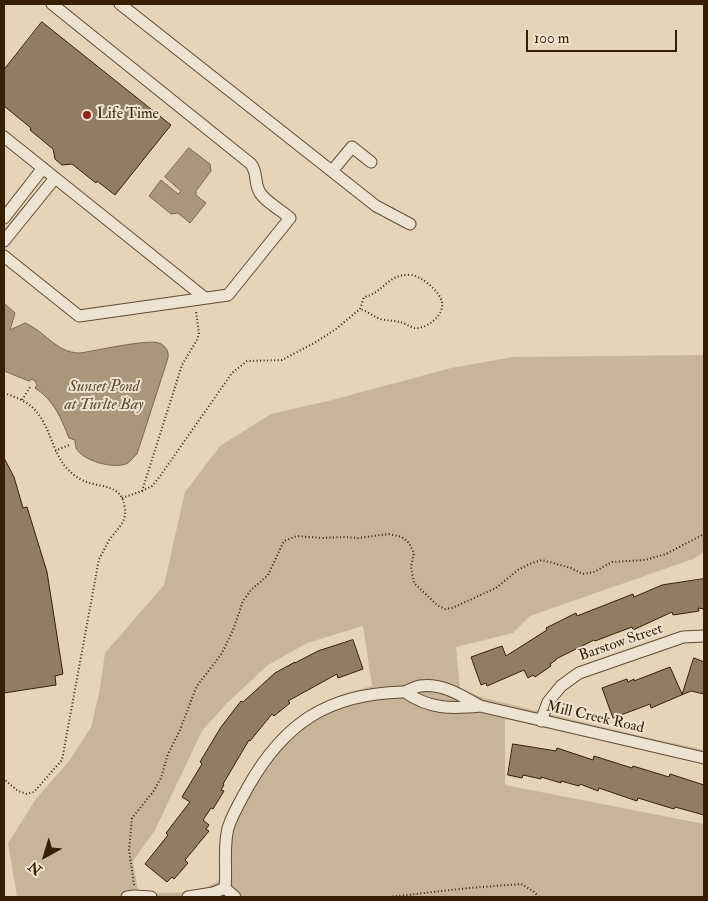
<!DOCTYPE html>
<html>
<head>
<meta charset="utf-8">
<style>
	body { margin:0 }
	#map { position:relative; width:708px; height:901px; overflow:hidden; background:#e5d3ba; font-family:"IM FELL Double Pica",serif }
	canvas { display:block }
	.frame { position:absolute; inset:0; border:5px solid #371f03; pointer-events:none }
	.north { position:absolute; left:20px; top:831px; width:50px; height:50px; -webkit-text-stroke:4px #eee2d2; paint-order:stroke; rotate:219deg; font-size:14px; font-weight:700; line-height:20px; text-align:center; color:#371f03 }
	.north::after { content:''; display:block; margin:auto; width:18px; height:22px; background:#371f03; clip-path:polygon(50% 0,100% 100%,50% 72%,0 100%) }
	.scale { position:absolute; left:526px; top:30px; width:151px; height:22px; box-sizing:border-box; border:2px solid #371f03; border-top:0; padding-left:6px; font-size:15px; line-height:18px; white-space:nowrap; color:#371f03; -webkit-text-stroke:4px #eee2d2; paint-order:stroke }
</style>
</head>
<body>
<div id="map">
<canvas width="708" height="901"></canvas>
<div class="frame"></div>
<div class="north">N</div>
<div class="scale">100 m</div>
</div>
<script>
const g = document.querySelector('canvas').getContext('2d');
g.lineJoin = 'round';
function fill(path, color) {
  g.fillStyle = color;
  g.fill(path, 'evenodd');
}
function strokePath(path, color, width, dash) {
  g.strokeStyle = color;
  g.lineWidth = width;
  g.lineCap = dash ? 'butt' : 'round';
  g.setLineDash(dash || []);
  g.stroke(path);
}
function drawText(font, color, halo, rows, align = 'center') {
  g.font = font + ' "IM FELL Double Pica",serif';
  g.lineWidth = 4;
  g.setLineDash([]);
  g.textBaseline = 'middle';
  g.strokeStyle = halo;
  g.fillStyle = color;
  for (const [text, x, y, turn = 0] of rows) {
    g.save();
    g.translate(x, y);
    g.rotate((+turn || 0) * Math.PI / 180);
    g.textAlign = isNaN(turn) ? turn : align;
    if (halo) g.strokeText(text, 0, 0);
    g.fillText(text, 0, 0);
    g.restore();
  }
}
fill(new Path2D(`
	M704,355V552L693,559L530,616L513,633L456,647L460,689L484,698L627,733L704,750V763L505,719V785L704,824V897H17L8,843L36,799L70,760L91,727L99,694L105,653L164,585L185,492L220,446L271,414L332,400L451,368L513,357ZM363,626L372,686L343,694L313,707L286,727L263,753L230,807L221,834V879C199,896 165,894 138,891L133,861L155,830L202,731L226,704L268,665L307,643Z`), '#c7b49b');
const water = new Path2D(`
	M189,148L210,164L211,171L196,191V195L206,203L190,223L178,213L171,214L149,196L161,180L178,194L181,191L165,177Z
	M4,303L15,313L10,330L25,323C45,331 56,353 80,353C95,351 146,339 159,343C166,346 169,351 168,358L137,454C134,456 131,461 128,463C116,470 82,461 76,448C76,447 75,442 75,440L69,438C61,418 54,400 35,388L37,385L35,381L32,379L29,381L4,371Z`);
fill(water, '#aa967c');
strokePath(water, '#7c664c', 1);
const building = new Path2D(`
	M42,22L171,125L115,195L97,181L96,183L72,164L62,165L55,159L53,149L30,130L31,128L4,106V70Z
	M4,458L14,477L23,508L27,507L47,572L63,674L55,676L56,685L4,693Z
	M704,579V609L698,608L699,611L673,615L672,612L633,630L632,627L595,641L594,640L556,659V660L550,664L551,666L535,677L533,675L528,678L524,670L487,686L486,683L481,685L471,657L502,646L506,656L547,630L546,628L576,613L577,616L633,594L634,597L662,585Z
	M353,640L363,669L338,678L337,674L288,701L290,703L274,716L272,714L250,741L249,740L223,784L224,785L221,790L224,791L213,809L211,808L203,820L209,825L206,829L209,831L185,860L188,863L174,879L172,877L167,882L145,864L168,835L166,833L190,802L182,797L202,764L200,762L221,727L241,701L243,702L275,673L295,662V663L318,651Z
	M694,658L704,662V694L691,691L651,708L650,704L613,718L602,688L627,679L628,682L634,679V681L670,667L682,694Z
	M513,744L556,751L557,748L593,760L594,756L632,768L633,766L669,777L670,774L704,785V815L675,807L674,809L638,798L637,801L599,788L598,791L580,784L579,786L561,781V783L541,777V779L523,775L522,778L508,775Z`);
fill(building, '#917d62');
strokePath(building, '#371f03', 1);
const minor = new Path2D(`
	M120,4L376,206L410,224
	M4,137L205,298
	M332,171L352,147L371,162
	M4,218L43,168
	M4,241L55,178
	M4,256L79,316L228,295L290,218C282,211 263,200 259,191C254,181 258,174 251,164L52,4
	M405,692C429,709 451,709 480,706L704,758
	M541,721L548,702L561,686L579,673L683,637L704,636
	M225,888L235,897
	M127,897L134,896L151,897
	M188,897L213,893L225,888C227,868 223,848 228,828C233,813 241,800 248,787C284,723 328,694 402,692C408,692 413,687 420,686C442,683 461,695 480,706`);
strokePath(minor, '#624c31', 13);
strokePath(new Path2D(`
	M4,393C13,396 23,400 31,406C55,427 50,464 82,480C100,489 122,482 125,509C127,523 114,532 108,542C105,548 102,554 99,559L62,760L34,792L27,794L18,791L4,779
	M22,400L30,387
	M55,451L69,445
	M142,491L152,486L158,479L232,373L247,361L282,360L316,342L336,329L360,309L364,297C383,294 387,273 411,275C422,276 440,292 442,302C445,315 426,330 414,328C409,326 404,323 400,322C393,320 387,321 380,319C373,316 367,311 360,309
	M122,498L142,491L182,365L197,340L199,334L196,311
	M134,885L129,850L132,818L153,792L161,778L168,754L180,730L194,693L197,686L222,653L233,630L243,601L251,590L268,575L284,541L297,536L322,538L344,537L358,538L389,534L402,537L409,543L414,553L411,567L414,583L437,605L445,609L452,608L496,588L518,570L529,564L542,560L571,568L583,574L594,572L612,562L645,560L666,554L704,534
	M389,897L469,888L521,884L533,891L539,897`), '#371f03', 2, [1, 2.5]);
strokePath(minor, '#eee2d2', 11);
for (const [x, y, r, color] of [
	[87,115,5,"#8f2418"]
]) {
  const dot = new Path2D();
  dot.arc(x, y, r, 0, 2 * Math.PI);
  g.fillStyle = color;
  g.fill(dot);
  strokePath(dot, '#eee2d2', 2);
}
drawText('15px', '#371f03', '#eee2d2', [
	["Life Time",97,115]
], 'left');
drawText('15px', '#371f03', '#eee2d2', [
	["Barstow Street",621,643,-19],
	["Mill Creek Road",595,718,13]
]);
drawText('italic 16px', '#5f492d', '#eee2d2', [
	["Sunset Pond",104,388],
	["at Turlte Bay",104,406]
]);
</script>
</body>
</html>
